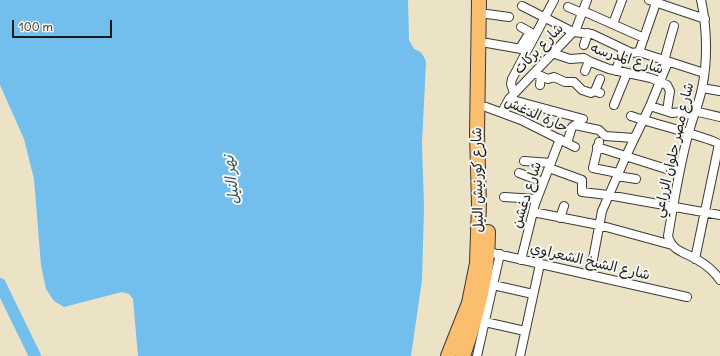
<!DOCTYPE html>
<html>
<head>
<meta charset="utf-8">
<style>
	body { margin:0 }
	#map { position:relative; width:720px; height:356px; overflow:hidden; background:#ece3c6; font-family:Delius,sans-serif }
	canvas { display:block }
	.scale { position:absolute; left:12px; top:20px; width:100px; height:18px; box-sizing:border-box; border:2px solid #1c1c1c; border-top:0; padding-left:5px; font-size:12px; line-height:14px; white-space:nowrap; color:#1c1c1c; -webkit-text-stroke:3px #f6f6f2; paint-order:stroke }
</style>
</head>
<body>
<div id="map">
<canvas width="720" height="356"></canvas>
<div class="scale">100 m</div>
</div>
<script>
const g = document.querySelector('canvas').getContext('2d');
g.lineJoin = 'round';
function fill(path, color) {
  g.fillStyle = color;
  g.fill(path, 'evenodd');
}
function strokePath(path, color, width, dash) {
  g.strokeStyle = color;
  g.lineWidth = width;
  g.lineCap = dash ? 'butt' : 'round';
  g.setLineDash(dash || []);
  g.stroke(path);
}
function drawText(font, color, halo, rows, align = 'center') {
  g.font = font + ' Delius,"Playpen Sans Arabic",sans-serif';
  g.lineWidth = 4;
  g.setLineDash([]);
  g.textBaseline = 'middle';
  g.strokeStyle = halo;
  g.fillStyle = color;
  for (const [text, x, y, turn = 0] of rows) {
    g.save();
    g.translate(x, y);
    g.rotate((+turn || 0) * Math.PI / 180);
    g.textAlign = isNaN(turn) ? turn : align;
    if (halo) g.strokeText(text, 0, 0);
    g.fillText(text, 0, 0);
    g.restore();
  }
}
fill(new Path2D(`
	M0,0H408L409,40L414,49C422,52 423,54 426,62L422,143L424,207L422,280L411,356H138L133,299L129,294L122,292L64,307L54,301L46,289L41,265L34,179L24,139L0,85Z`), '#72beec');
strokePath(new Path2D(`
	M0,284L35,356`), '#72beec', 12);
const street = new Path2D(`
	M649,0L705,19
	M701,0C707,27 708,61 702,88C699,104 692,119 688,135C679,168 674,202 668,236C672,251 684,252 696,259C705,264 714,271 720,280
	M522,6L573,32L592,34L632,53L639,52
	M568,7L582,13
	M583,11L644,38
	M487,14L509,17
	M613,24L622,0
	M487,43L527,50
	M584,45L588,33
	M520,48L530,32L521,27
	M639,52L704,73
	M639,52L657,0
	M552,53L570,59L584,58L591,62L609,69L651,78L667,85L670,91L667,111
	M664,61L674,26
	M585,71L589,61
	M616,71L623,49
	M534,73L548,79L554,77L565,82H574L582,90L591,93L595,91L600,93
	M540,85L541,76
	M702,88L720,91
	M595,91L600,79
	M514,93L511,84L512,79L554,0
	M509,99L583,119
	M614,105L627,73
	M650,106L672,113L682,112L693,116
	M486,107L521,120L575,147
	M694,111L720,117
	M502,112L509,99L576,29L587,0
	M631,116C644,121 714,139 719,144L695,259
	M599,142L593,168L618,173
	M567,143L572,127L575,125L599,130L605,136L634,138
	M597,147L679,173
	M524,161L551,163
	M549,168L582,180V192L608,195L720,215
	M519,173L543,182
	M617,176L636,179
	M504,197L537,199
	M533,212L599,225L672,245
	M560,218L564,206
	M488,252L687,297
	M521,260L535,204L560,139
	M590,275L602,211L626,156L650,106L668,62
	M493,285L533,294
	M485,322L525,331
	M477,356L500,254
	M520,356L540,264`);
const highway = new Path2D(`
	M448,356L469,303L477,263L479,204L477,134L479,0
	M463,356C477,315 488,275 488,232`);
strokePath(street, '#3b3a36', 10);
strokePath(highway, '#3b3a36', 16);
strokePath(street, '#fff', 8);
strokePath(highway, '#fbbe6e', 14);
drawText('14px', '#1c1c1c', '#f6f6f2', [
	["شارع بركات",539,49,-46],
	["شارع المدرسه",627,59,17],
	["حارة الدغش",536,115,24],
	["شارع مصر حلوان الزراعي",674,150,-77],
	["شارع كورنيش النيل",478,180,-91],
	["شارع دغشن",527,195,-72],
	["شارع الشيخ الشعراوي",590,262,13]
]);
drawText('italic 15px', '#3a5565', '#f6f6f2', [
	["نهر النيل",232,180,-97]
]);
</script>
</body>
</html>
